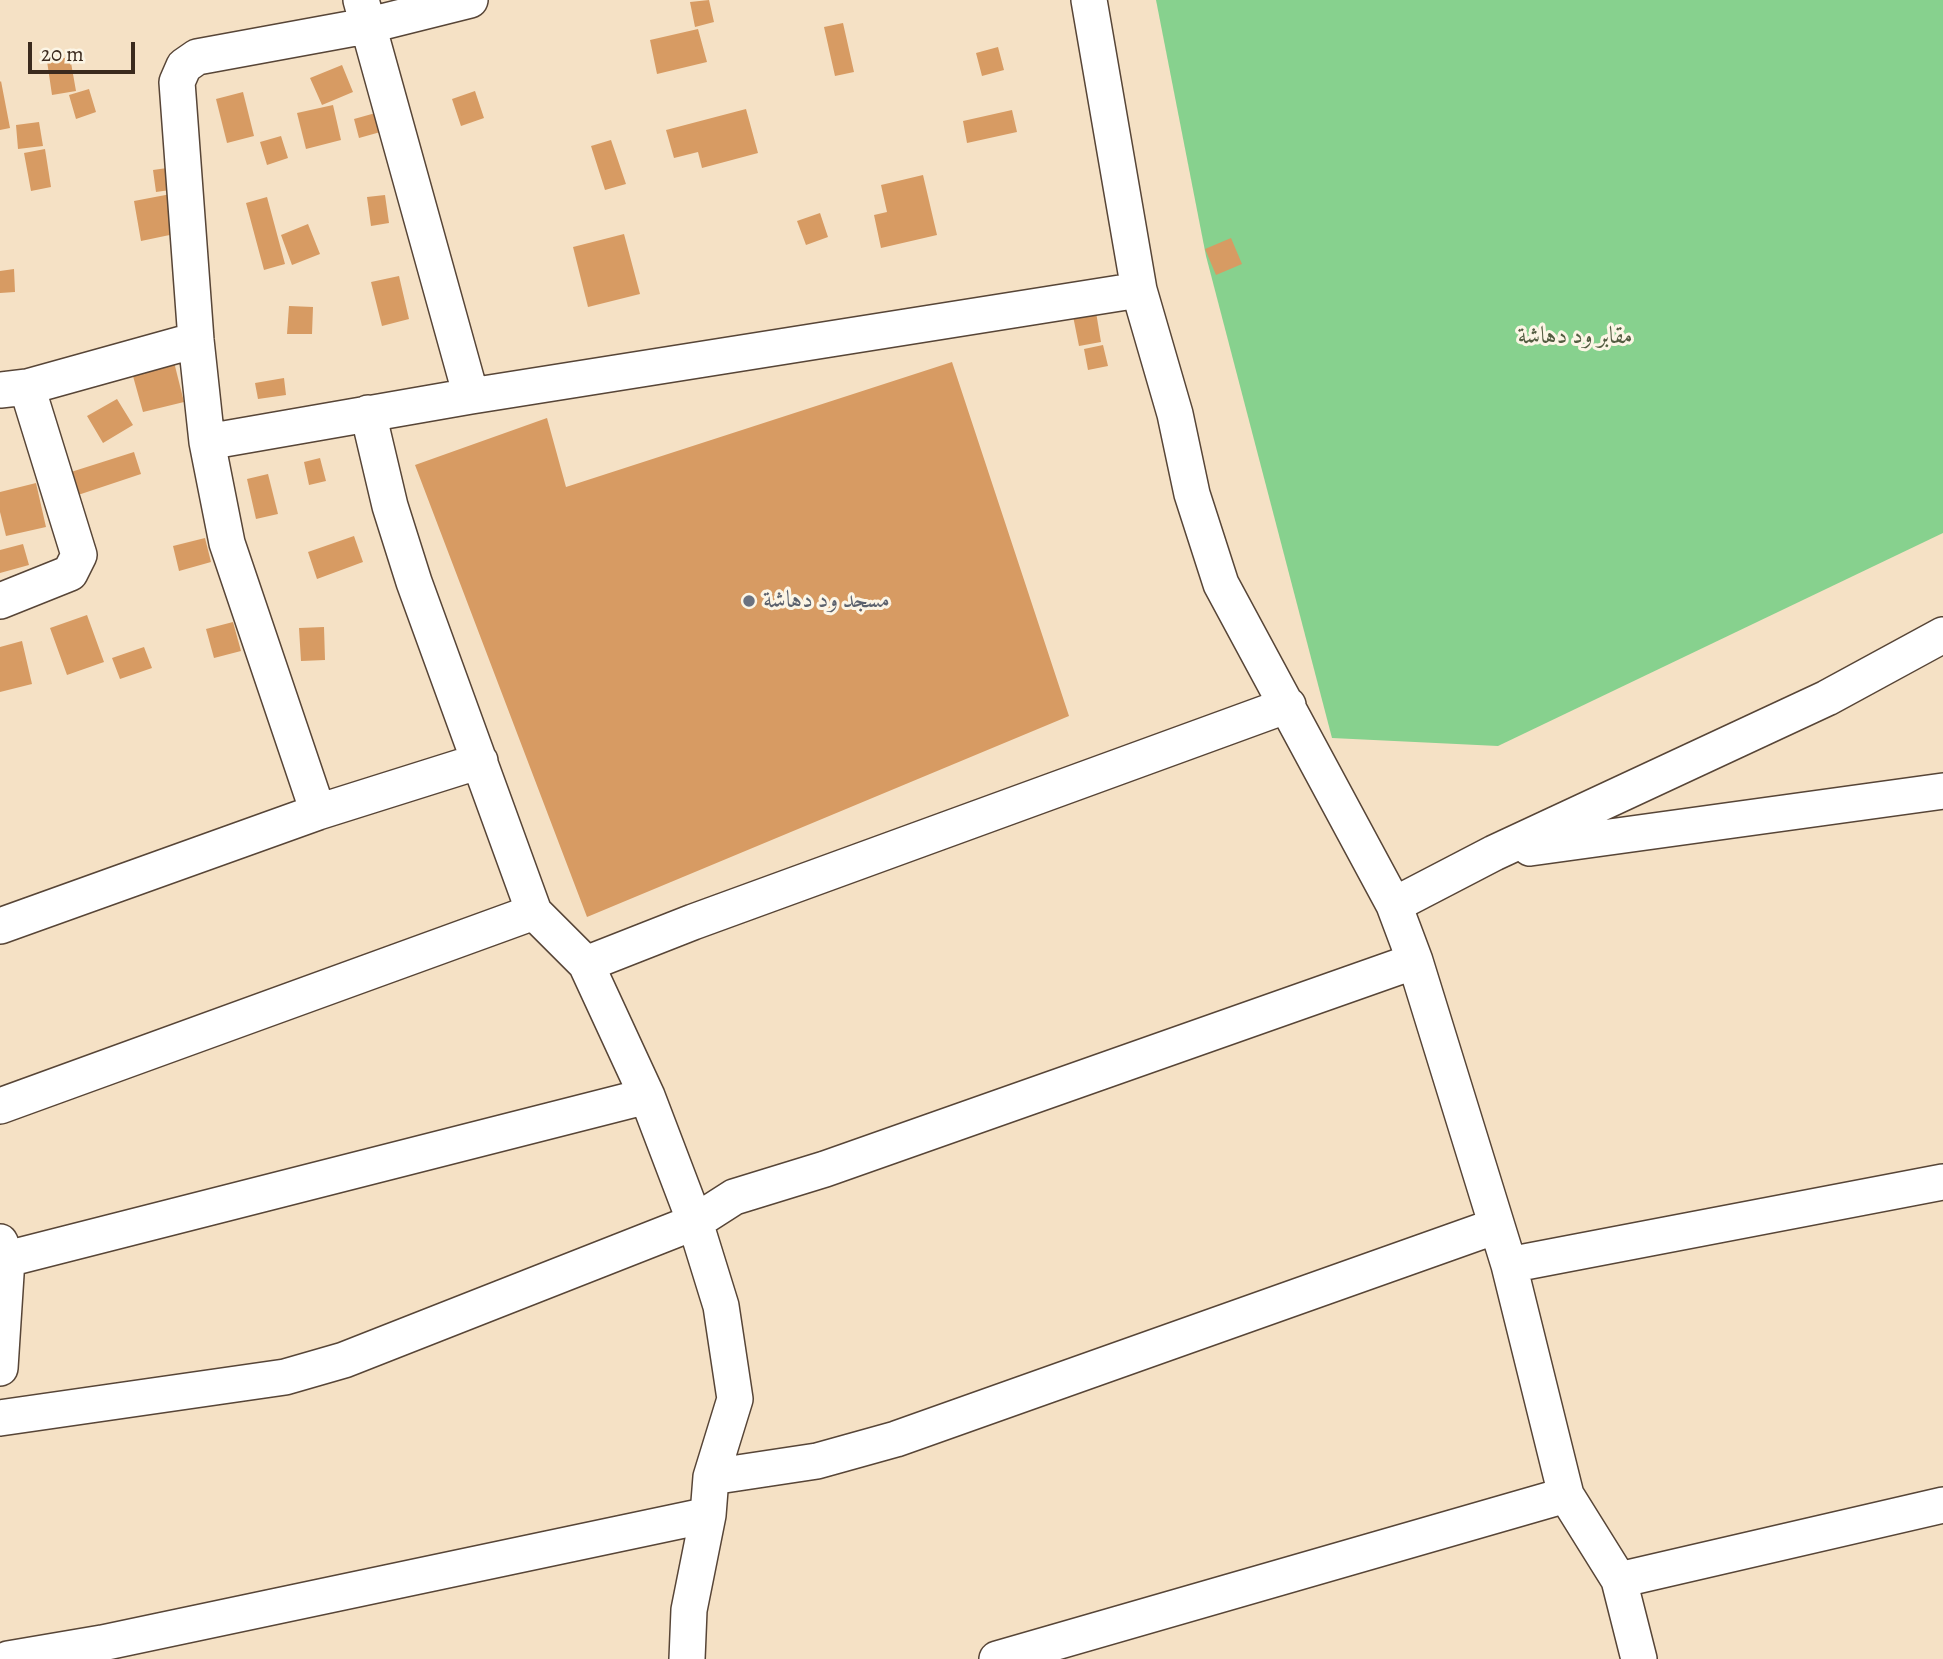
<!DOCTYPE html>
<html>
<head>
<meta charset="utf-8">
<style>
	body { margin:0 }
	#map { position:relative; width:1943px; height:1659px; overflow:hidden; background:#f5e1c5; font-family:Alegreya,serif }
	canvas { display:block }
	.scale { position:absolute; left:28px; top:42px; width:107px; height:32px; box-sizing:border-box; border:4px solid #3b2a1e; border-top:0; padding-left:9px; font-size:21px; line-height:24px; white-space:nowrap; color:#3b2a1e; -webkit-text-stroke:5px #fcf5e5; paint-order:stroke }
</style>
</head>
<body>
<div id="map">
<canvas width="1943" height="1659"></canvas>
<div class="scale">20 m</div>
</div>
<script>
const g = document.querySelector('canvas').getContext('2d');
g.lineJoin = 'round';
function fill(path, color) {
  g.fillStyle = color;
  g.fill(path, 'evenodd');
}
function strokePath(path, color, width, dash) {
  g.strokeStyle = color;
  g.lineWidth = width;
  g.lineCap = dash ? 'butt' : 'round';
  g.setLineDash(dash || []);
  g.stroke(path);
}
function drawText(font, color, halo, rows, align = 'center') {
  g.font = font + ' Alegreya,Amiri,serif';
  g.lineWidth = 6;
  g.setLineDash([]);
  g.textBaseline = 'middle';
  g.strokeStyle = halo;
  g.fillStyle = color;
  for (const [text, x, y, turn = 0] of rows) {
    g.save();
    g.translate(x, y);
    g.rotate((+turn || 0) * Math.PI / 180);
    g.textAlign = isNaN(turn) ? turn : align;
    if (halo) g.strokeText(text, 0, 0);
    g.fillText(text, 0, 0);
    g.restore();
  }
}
fill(new Path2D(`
	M1156,0H1943V533L1498,746L1332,738L1206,256Z`), '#87d18e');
fill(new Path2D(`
	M709,0L714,22L695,27L690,2Z
	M843,23L854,72L835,76L824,27Z
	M698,29L707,62L657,74L650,40Z
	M998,47L1004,70L982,76L976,53Z
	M70,57L76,91L52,95L47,61Z
	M342,65L353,92L322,105L310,78Z
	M1,81L10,128L0,130V82Z
	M89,89L96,112L76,119L69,95Z
	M475,91L484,118L461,126L452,99Z
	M243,92L254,136L227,143L216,99Z
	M333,105L341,140L306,149L297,113Z
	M746,109L758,153L702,168L698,152L674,158L666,130Z
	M1012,110L1017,132L967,143L963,121Z
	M379,112L384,131L359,138L354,119Z
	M39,122L43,146L18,149L16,125Z
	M281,136L288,158L267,165L260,142Z
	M611,140L626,184L605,190L591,146Z
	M45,149L51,187L31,191L24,153Z
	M174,167L177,189L156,192L153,170Z
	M923,175L937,235L881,248L874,215L887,212L881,185Z
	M176,193L184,232L141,241L134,201Z
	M385,195L389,223L371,226L367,197Z
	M267,197L285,264L264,270L246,203Z
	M820,213L828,237L806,245L797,221Z
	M308,224L320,254L292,265L281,235Z
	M624,234L640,294L588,307L573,247Z
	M1231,238L1242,264L1216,275L1205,249Z
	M14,269L15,292L0,293V271Z
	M399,276L409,319L382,326L371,282Z
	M289,306L313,307L312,334H287Z
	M1096,312L1101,342L1079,346L1073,316Z
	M1103,345L1108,366L1088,370L1084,349Z
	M173,358L184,402L143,412L131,369Z
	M952,362L1069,716L587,917L415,465L547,418L566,487Z
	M284,378L286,395L258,399L255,383Z
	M117,399L133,425L103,443L87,416Z
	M134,452L141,474L78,495L71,472Z
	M320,458L326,481L309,485L304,462Z
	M268,474L278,514L256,519L247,479Z
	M36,483L46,527L6,536L0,512V492Z
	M354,536L363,562L317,579L308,552Z
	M205,538L211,562L179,571L173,546Z
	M23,544L29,565L0,573V550Z
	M87,615L104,662L67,675L50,628Z
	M233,622L241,651L214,658L206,629Z
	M324,627L325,660L301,661L299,628Z
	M22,641L32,684L0,692V647Z
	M144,647L152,668L120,679L112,658Z`), '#d79b63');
const minor = new Path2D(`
	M361,0L471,396
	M1089,0L1139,290L1175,414L1192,494L1221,584L1394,905L1415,961L1509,1265L1566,1495L1619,1580L1639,1659
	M0,390L27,387L196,340
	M207,442L471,396L1139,290
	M0,601L70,573L79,555L27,387
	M318,812L227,543L207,442L196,340L177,82L184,66L197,57L366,26L470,0
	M1530,848L1943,791
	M1394,905L1494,853L1827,698L1943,635
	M0,926L318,812L480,761
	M586,964L693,922L1288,705
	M0,1106L534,912
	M0,1242L7,1259L0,1368
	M7,1259L647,1096
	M1509,1265L1943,1182
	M0,1418L285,1377L344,1360L695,1222L647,1096L586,964L534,912L414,582L390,506L368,413
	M711,1477L817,1461L896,1439L1496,1226
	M1619,1580L1943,1505
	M8,1659L102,1643L708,1515
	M687,1659L689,1610L708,1515L711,1477L735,1399L721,1306L695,1222L734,1197L825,1169L1415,961
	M997,1659L1566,1495`);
strokePath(minor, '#574537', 38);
strokePath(minor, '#fff', 35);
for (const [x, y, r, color] of [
	[749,601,7,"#6b7280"]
]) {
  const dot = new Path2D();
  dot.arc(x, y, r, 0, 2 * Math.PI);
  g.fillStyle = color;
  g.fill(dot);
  strokePath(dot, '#fcf5e5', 2.5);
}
drawText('24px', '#525c40', '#fcf5e5', [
	["مقابر ود دهاشة",1575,337]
]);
drawText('24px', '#5b616d', '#fcf5e5', [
	["مسجد ود دهاشة",763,601]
], 'left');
</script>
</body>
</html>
